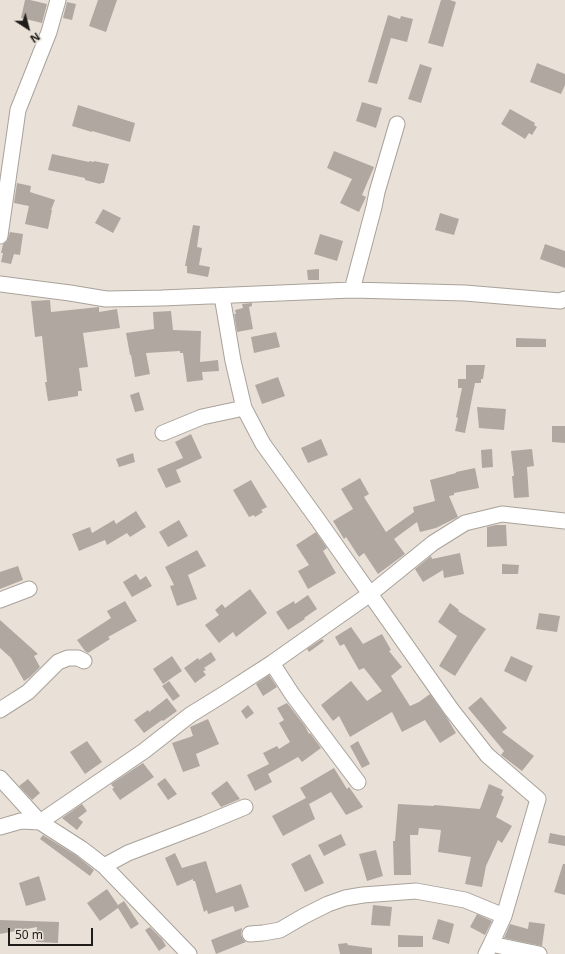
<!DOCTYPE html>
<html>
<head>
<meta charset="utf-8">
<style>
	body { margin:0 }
	#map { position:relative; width:565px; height:954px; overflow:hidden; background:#e9e1d8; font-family:"Noto Sans",sans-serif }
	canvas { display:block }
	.north { position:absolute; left:8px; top:8px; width:40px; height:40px; -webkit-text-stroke:3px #e9e1d8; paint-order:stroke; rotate:144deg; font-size:11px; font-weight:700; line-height:16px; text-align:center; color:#1f1c19 }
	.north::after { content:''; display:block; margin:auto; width:14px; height:18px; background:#1f1c19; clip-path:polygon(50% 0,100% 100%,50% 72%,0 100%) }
	.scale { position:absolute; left:8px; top:928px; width:85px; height:18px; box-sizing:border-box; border:2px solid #1f1c19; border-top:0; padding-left:5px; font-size:12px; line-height:14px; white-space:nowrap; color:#1f1c19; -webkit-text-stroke:3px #e9e1d8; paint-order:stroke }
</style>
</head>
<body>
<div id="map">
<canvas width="565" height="954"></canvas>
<div class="north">N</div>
<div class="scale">50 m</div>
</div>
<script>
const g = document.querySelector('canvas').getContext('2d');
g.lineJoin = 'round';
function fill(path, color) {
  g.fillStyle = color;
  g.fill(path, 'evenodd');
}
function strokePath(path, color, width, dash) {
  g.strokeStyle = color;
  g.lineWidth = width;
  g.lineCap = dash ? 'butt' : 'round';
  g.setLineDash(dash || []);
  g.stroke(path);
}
fill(new Path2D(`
	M25,0H30L47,4L42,23L21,18Z
	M98,0H117L106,32L89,26Z
	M441,0H450L456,2L443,47L428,43Z
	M67,2L76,4L72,20L63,18Z
	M388,15L400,19L401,16L413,19L407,42L391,38L377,84L368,82Z
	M537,63L565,74V85L561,94L530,82Z
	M420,64L432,68L421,103L408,99Z
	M362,102L382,108L376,128L356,121Z
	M78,105L135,123L130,142L92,131V132L72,126Z
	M510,109L535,123L534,125L537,127L532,135L529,133L525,139L501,124Z
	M334,151L374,167L362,195L366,197L359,212L340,203L352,179L327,168Z
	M52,154L89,162V161L94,162V161L109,164L104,183H101L100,184L85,180V178L48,170Z
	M17,183L31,186L30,192L55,200L51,210H52L48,229L25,224L29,206L14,203Z
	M103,209L121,218L113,233L95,223Z
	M440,213L459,219L454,235L435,230Z
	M193,225L200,226L197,247L202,248L199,265L210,267L208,277L187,273V266H185Z
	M10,232L23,234L20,255L14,254L11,264L1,262L3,253H1L3,244L7,241Z
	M320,234L343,241L337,261L314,254Z
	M545,244L565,251V268L540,259Z
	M319,269V280H308L307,270Z
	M50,300L51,312L99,307V312L117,309L120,328L83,333L88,367L79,368L82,391H78V396L48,401L45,382H47L42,336L35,337L31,301Z
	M252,303V306L249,307L253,329L237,332L234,314H236L235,310L243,308L242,304Z
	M171,311L173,330L201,331L200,362L218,360L219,371L202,372L203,380L187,382L183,353H180V351L146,353L150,374L135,377L131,355H130L126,333L154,329L153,312Z
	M276,332L280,347L254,353L251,337Z
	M516,338L546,339V347H516Z
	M466,365H485L483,379H481V383H475L465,433L455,431L458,418L456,417L462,388H458V379H466Z
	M278,377L285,396L262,404L255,385Z
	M139,392L144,410L135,412L130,395Z
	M477,407L506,409L504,430L479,428Z
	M552,426H565V443L552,442Z
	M191,434L202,458L176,470L181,482L166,488L157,469L183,458L175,442Z
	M321,439L328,455L308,463L301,448Z
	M492,449L493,467L482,468L481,450Z
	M532,449L534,466L527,467L529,497L514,498L512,476H514L511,451Z
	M133,453L135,462L119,467L116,459Z
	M475,468L479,488L454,493V495L449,496L458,517L436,528L420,532L417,522L394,539L405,554L378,574L364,553L359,557L346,537L344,539L333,521L353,509L341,489L360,478L369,494L364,497L386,532L414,512L413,507L435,501L430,480L456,473V472Z
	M251,480L267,507L261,510L263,512L255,517L254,515L249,517L233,490Z
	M136,511L146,527L130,537L127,533L107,545L105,540L79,551L72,534L90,527L92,533L114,520L116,524Z
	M179,520L188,536L168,547L159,532Z
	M496,525H506L507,546L487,547V527Z
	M316,532L327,548L323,551L336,573L308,589L298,571L309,565L296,545Z
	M197,550L206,566L188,575L197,599L177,606L170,586L174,585L165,567Z
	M460,553L464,574L444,578L443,570L423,582L415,569L431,556L432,559Z
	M502,564L519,565L518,574H502Z
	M18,566L23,580L0,589V572Z
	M136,574L140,580L146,576L152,586L132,597L123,582Z
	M250,589L267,613L236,637L233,632L219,643L205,625L219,615L215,610L222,604L225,608Z
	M308,595L317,609L304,618L305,619L288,630L276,612L294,601L295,604Z
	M125,601L137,621L108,637L110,639L88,653L85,651L77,640L111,618L107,611Z
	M450,603L459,610L458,611L486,629L474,646L455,676L439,666L457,636L438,622Z
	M539,613L560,616L557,632L536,629Z
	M0,620L38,654L34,656L40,667L30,677L24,681L11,658L0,648Z
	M351,627L363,644L382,634L391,650L389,651L402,667L391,676L410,706L419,702L430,694L447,718L456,733L440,743L425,720L402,732L392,712L350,737L339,716L333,721L321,705L351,681L367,701L382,691L364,668L359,670L344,644L340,646L335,637Z
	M322,639L324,641L309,652L307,649Z
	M211,652L216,660L204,668L206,670L203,671L206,675L195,683L184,668L198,658L199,660Z
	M172,656L182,671L163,684L153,669Z
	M511,656L533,666L526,682L504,671Z
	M269,675L277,687L263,696L256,684Z
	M169,681L180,696L173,701L162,686Z
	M481,697L507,728L502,732L534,756L522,771L501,755L504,751L468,708Z
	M167,698L177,711L163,721L162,720L144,733L134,720L148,710L149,712Z
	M287,703L305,726L309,734L310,733L321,748L302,762L298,757L268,774L272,782L255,791L247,775L269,764L263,753L277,746L279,749L290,742L279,723L284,720L277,708Z
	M248,705L254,713L246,719L241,711Z
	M208,719L219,744L196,754L200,766L183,772L172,743L193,736L190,727Z
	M87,741L102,762L85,774L70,752Z
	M358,741L370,764L362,768L350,746Z
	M143,763L154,777L120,800L112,789L114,788L111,784Z
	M334,768L347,789L349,787L363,807L357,810L346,815L331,792L309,804L315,819L283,836L272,816L306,798L300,788Z
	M165,778L177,794L168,800L157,784Z
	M28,779L40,793L32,800L19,786Z
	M227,781L240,799L221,807L211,793Z
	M489,784L503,790L501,795L504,797L496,817L512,826L502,843L498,840L486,866L482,887L465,884L471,857L438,852L441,830L419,828L418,835H410L411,875H394L393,841H395L398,804L434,806V805L480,809Z
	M82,804L87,811L78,818L83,822L77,830L62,818Z
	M550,833L565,836V846L548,843Z
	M341,834L346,845L324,856L318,845Z
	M43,835L77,856L94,870L90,876L40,839Z
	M376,850L383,876L367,881L359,854Z
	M175,853L182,868L206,861L216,893L241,884L249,907L235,912L233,906L208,914L207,910L204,912L195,881H193V879L177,886L165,858Z
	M310,854L324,883L305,892L291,864Z
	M563,864H565V895L554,892Z
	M39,876L46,900L26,906L19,883Z
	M107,889L118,905L124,901L139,924L131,929L118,908L100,921L87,903Z
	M373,905L392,907L390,926L371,925Z
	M477,914L492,921L485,935L470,927Z
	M438,919L454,924L449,944L432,939Z
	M0,920L59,922L58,943L36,942L37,927L0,934Z
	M529,922L545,924L542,946L504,938L510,924L528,929Z
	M150,927L162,939L166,946L159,951L145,930Z
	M242,928L241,935L243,939L246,942L216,954L211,940Z
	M398,935L423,936V947H398Z
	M347,943L348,945L372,948V954H340L338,944Z`), '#b1a7a1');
const minor = new Path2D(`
	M0,236L18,110L49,32L58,0
	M0,284L70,293L106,299L162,298L352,290L465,293L560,301L565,299
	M352,290L374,207L377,192L397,124
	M222,296L233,361L244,408L263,444L318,520L451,709L487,755L538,799L504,916L491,944
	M163,433L202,417L244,408
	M0,600L29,589
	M272,663L292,694L358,782
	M0,710L28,692L58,662L68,658H78L84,661
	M0,778L40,822L82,849L104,866L189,954
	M0,827L21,821L40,822L144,751L190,715L224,694L272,663L370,594L433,543L465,523L502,514L565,521
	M104,866L128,853L204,824L245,807
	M250,934L263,933L280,930L304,916L328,904L345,898L363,895L416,891L465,900L504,916
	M486,954L491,944L539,954`);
strokePath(minor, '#a9a29a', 17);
strokePath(minor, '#fff', 15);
</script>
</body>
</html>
